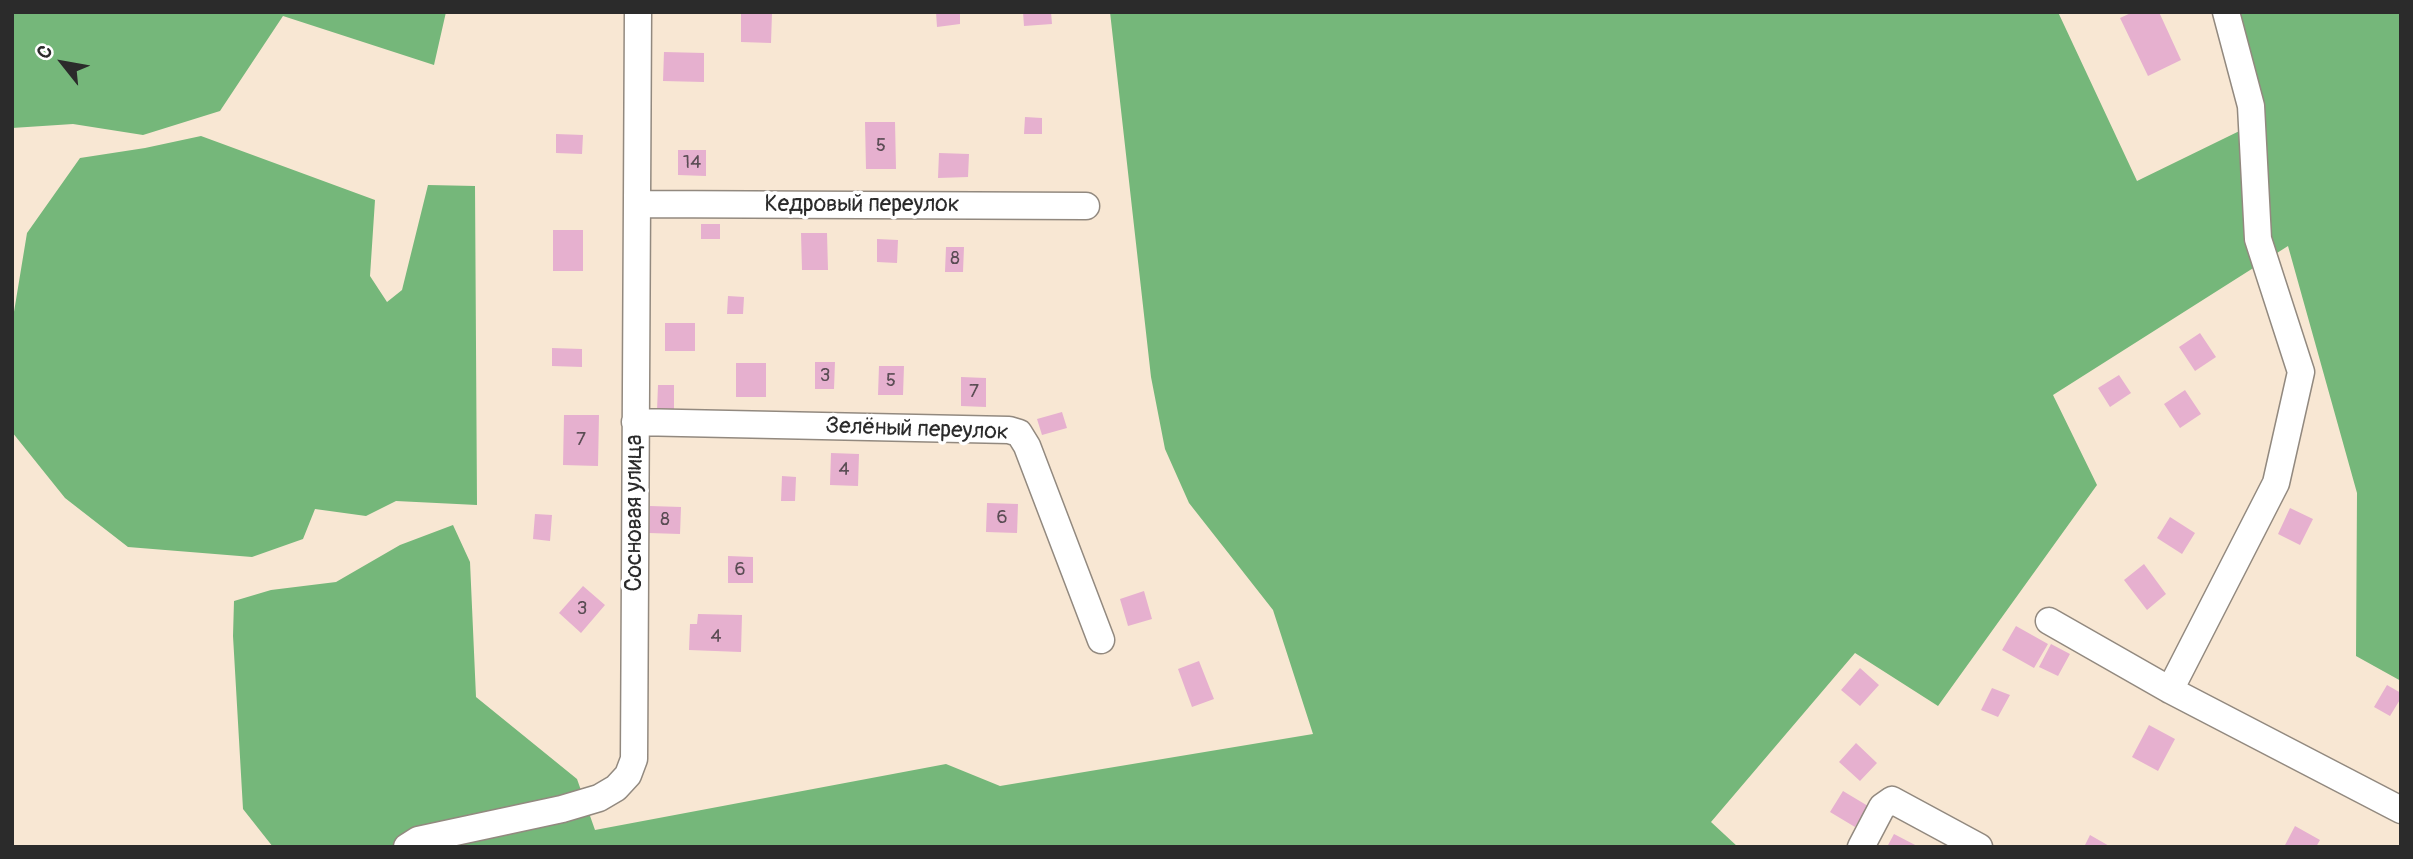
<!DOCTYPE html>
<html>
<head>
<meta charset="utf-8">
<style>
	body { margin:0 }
	#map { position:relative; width:2413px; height:859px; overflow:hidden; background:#f8e7d3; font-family:Pangolin,sans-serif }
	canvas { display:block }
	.frame { position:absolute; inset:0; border:14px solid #2b2b2b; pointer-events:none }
	.north { position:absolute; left:28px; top:28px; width:70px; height:70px; -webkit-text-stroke:5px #fff; paint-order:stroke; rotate:301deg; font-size:19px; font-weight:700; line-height:28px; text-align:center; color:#2b2b2b }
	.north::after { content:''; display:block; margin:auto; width:24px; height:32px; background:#2b2b2b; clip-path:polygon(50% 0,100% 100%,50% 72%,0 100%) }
</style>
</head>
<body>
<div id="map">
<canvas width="2413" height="859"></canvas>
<div class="frame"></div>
<div class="north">С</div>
</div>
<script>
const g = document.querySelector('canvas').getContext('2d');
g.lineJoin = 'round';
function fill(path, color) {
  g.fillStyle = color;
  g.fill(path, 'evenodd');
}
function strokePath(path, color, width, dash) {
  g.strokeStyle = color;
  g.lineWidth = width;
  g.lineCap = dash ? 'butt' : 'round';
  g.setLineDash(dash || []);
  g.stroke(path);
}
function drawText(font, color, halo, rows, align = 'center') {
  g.font = font + ' Pangolin,sans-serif';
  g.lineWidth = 7;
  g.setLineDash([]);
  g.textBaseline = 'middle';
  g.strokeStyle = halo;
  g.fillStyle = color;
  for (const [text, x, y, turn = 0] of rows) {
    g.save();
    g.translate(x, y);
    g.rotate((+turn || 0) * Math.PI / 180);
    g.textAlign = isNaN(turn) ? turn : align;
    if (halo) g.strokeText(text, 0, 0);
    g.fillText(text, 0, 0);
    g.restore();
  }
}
fill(new Path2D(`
	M12,12H446L434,65L283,16L220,111L143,135L73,124L12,128Z
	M1110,12H2058L2137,181L2264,119L2240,12H2401V681L2356,656L2357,493L2288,246L2053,395L2097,485L1938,706L1855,653L1711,822L1738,847H273L243,809L233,636L234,601L271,590L336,582L400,545L453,525L470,562L476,697L577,779L595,830L946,764L1000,786L1313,734L1273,610L1189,503L1165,449L1151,377Z
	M201,136L375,200L370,276L387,302L402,290L428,185L475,186L477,505L396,501L366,516L315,509L303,539L252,557L128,547L65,498L12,432V324L27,233L80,158L145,148Z`), '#75b77a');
fill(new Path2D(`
	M936,12H960V24L937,27Z
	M1023,12H1051L1052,24L1024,26Z
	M2133,12H2159L2181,60L2148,76L2120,18Z
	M741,13H772L771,43L741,42Z
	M664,52L704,53V82L663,81Z
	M1025,117L1042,118V134H1024Z
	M865,122H895L896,169H866Z
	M556,134L583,135L582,154L556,153Z
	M678,150H706V176L678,175Z
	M939,153L969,154L968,177L938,178Z
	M701,224H720V239H701Z
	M553,230H583V271H553Z
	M801,233H827L828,270H802Z
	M877,239L898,240L897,263L877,262Z
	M946,247H964L963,272H945Z
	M728,296L744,297L743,314H727Z
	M665,323H695V351H665Z
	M2200,333L2216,357L2195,371L2179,347Z
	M552,348L582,349V367L552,366Z
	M815,362H835L834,389H815Z
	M736,363H766V397H736Z
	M879,366H904L903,395H878Z
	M2119,375L2131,393L2110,407L2098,388Z
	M961,377L986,378V407L961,406Z
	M658,385H674V411H657Z
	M2185,390L2201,414L2180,428L2164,404Z
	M1062,412L1067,428L1042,435L1037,419Z
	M564,415H599L598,466L563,465Z
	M831,453L859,454L858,486L830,485Z
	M782,476L796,477L795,501H781Z
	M987,503L1018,504L1017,533L986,532Z
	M650,506L681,507L680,534L649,533Z
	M2290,508L2313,519L2300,545L2278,534Z
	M535,514L552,515L550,541L533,539Z
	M2170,517L2195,533L2182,554L2157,538Z
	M728,556L753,557V583H728Z
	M2144,564L2166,594L2147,610L2124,580Z
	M583,586L605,605L581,633L559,613Z
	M1144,591L1152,619L1128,626L1120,599Z
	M698,614L742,615L741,652L689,650L690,624H697Z
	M2016,626L2048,644L2034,668L2002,650Z
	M2051,644L2070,654L2058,676L2039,667Z
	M1199,661L1214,699L1192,707L1178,669Z
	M1860,668L1879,685L1860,706L1841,690Z
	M2387,685L2401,693V698L2390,716L2374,707Z
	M1992,688L2010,695L1998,717L1981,710Z
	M2149,725L2175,739L2158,771L2132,757Z
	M1856,743L1877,763L1860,781L1839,762Z
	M1843,791L1868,806L1855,827L1830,812Z
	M2295,826L2320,840L2316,847H2284Z
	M1894,834L1919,847H1887Z
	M2090,835L2111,847H2084Z`), '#e6b0cf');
const minor = new Path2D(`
	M638,204L1086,206
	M635,422L1009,430L1019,433L1027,446L1101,640
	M2049,621L2170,690L2401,810
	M2170,690L2276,483L2301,372L2258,239L2251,106L2226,12
	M407,847L418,840L562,809L599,798L616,788L628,775L634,759L638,12
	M1861,847L1882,807L1892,800L1979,847`);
strokePath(minor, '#92897f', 29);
strokePath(minor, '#fff', 26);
drawText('19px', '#5a4c54', null, [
	["5",881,146],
	["14",692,163],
	["8",955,259],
	["3",825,376],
	["5",891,381],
	["7",974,392],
	["7",581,440],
	["4",844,470],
	["6",1002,518],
	["8",665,520],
	["6",740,570],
	["3",582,609],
	["4",716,637]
]);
drawText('23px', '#2b2b2b', '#fff', [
	["Кедровый переулок",862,205],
	["Зелёный переулок",917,430,2],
	["Сосновая улица",635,513,-90]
]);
</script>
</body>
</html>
